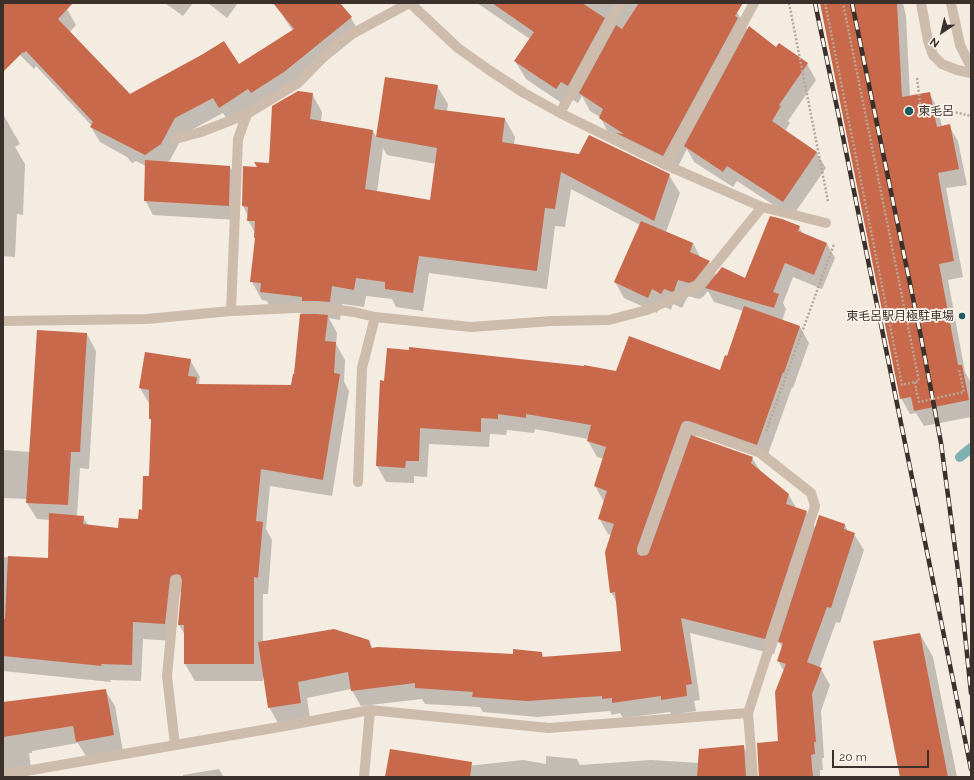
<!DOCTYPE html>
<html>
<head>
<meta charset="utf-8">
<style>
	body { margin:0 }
	#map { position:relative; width:974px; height:780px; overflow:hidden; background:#f4ebe1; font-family:Raleway,sans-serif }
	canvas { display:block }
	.frame { position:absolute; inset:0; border:4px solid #3b302b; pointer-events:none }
	.north { position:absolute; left:922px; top:12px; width:40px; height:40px; -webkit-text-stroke:3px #fbf5ee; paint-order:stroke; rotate:215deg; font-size:11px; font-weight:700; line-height:16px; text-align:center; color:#3b302b }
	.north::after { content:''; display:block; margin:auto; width:14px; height:18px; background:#3b302b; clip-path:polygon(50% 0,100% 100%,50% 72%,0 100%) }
	.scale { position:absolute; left:832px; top:750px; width:97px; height:18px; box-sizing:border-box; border:2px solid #3b302b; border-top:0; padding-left:5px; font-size:12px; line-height:14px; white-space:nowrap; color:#3b302b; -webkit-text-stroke:3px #fbf5ee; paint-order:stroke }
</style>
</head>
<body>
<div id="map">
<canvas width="974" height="780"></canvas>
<div class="frame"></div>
<div class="north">N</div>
<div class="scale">20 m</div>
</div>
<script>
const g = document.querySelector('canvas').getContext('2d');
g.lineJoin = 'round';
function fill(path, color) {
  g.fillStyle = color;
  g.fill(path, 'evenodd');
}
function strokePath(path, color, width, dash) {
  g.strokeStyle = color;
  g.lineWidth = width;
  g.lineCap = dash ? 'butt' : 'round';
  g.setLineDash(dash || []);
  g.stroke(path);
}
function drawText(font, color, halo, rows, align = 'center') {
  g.font = font + ' Raleway,"Noto Sans JP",sans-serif';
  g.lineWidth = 3.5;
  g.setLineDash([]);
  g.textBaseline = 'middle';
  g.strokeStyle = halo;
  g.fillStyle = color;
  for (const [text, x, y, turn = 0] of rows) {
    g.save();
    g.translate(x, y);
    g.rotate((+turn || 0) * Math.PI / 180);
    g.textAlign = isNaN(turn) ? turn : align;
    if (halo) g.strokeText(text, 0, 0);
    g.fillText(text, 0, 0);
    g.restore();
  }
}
fill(new Path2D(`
	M3,3H60L67,9L76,25L70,32L129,95L238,65L293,31L286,21L277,5L280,3H339L351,18L360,34L293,88L229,123L223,113L184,134L170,160L167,163L230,167L238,181L237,220L153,215L145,200L146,166L136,161L132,163L127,157L100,142L91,127L92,126L36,66L34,69L3,38Z
	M165,3H193L183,16Z
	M208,3H238L227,18Z
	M477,3H742L737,12L748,31L776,49L807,64L816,80L788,121L790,123L785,131L816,152L826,168L792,217L737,181L733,187L694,162L687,149L674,174L610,136L600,117L590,111L582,96L578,103L571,99L566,106L526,79L515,61L530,39Z
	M821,3H903L906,16L910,97L929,93L938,109L942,127L949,126L958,141L967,185L946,188L963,277L948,280L965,372L970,381L971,386V417L924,426L916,413L910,414L901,398Z
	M386,78L437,86L448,104L447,111L505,119L515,137L514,145L669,175L680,193L666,232L693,243L701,259L709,262L716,275L745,279L799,227L803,234L827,244L835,258L822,289L793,277L783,303L786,309L782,321L800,327L809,343L793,388L792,387L766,460L699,436H692L752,458L761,472L788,494L797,509L806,512L816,529L845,525L848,532L854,534L864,550L840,623L836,622L819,669H821L830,685L821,711L824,758H822L823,770H820V777H760L779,742L784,671L778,661L783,648L778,641L774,654L690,633L700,700L694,701L696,711L672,715L670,712L623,718L620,713L612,715L610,711L537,717L483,712L480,707L425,704L422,699L361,706L351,689L307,698L310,719L278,723L269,707L264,674H263V681H195L185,664V635L179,625L182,591L180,593L179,597L175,641L143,639L141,681L110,680L111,682L3,671V557L49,559L50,520L37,519L27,503L28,499L3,498V450L30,452L87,334L96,351L89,469L80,468L77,516L83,517L89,526L119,529L139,520L143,511L150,477L152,421L150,419V405L140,388L190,360L200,377L199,383L200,385L292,386L295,375L301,313L272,310L267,301L262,300L252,282L256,240L255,238V233L248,220V216L243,206L259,168L270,164L312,94L322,112L321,122L373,131L377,138ZM383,148L387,155L436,164L430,201L377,192ZM571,189L640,225L615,282L624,298L657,313L661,305L671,310L673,304L682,308L688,296L699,299L703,297L708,291L714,302L743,311L727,357L720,371L617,372L381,382L377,466L386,482L414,483V476L427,477L429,444L489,447L490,434L506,435L507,430L534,433L535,429L588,439V441L597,457L604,459L595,486L604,502L599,518L608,534L611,535V592L617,603L622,652L544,658L542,653L514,655L373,649L369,640L263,642V594H268L272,540L266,529L270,486L332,496L349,391L344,382L345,360L336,344L337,333L329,318L340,320L342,304L364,307L366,296L392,299L396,307L423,311L429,273L547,289L555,226L565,227Z
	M3,114L20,144L15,147L25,164L23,215L17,214L15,257L3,256V267Z
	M920,634L933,657L957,777H901Z
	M105,690L115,706L123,752L87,758L78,743L32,751V753H29L31,768L3,774V703Z
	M743,746L753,762L754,777H386L467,766L523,760L546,764V756L577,759L580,765L651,760L699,763Z
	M219,769L224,777H183V775Z`), '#0003');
strokePath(new Path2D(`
	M960,457L971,448`), '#7fb0b2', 10);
fill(new Path2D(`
	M3,3H73L58,19L130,94L203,54L224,41L239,64L294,29L273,3H340L352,17L284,72L251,93L248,89L219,108L213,98L175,118L161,144L145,155L90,127L93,122L26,51L24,53L23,52L3,72Z
	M492,3H582L605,18L568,86L561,82L556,89L514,61L534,32Z
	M639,3H743L735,16L738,18L663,156L616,133L624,134L599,118L603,109L579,93L616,25L622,29Z
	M820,3H897L902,97L930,92L937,127L950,124L959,169L938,173L954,261L939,264L958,365H962L969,400L914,411L911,397L900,399Z
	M749,26L776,47L779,43L808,63L779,105L781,106L772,121L817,152L783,202L727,166L723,172L684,146Z
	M385,77L438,85L434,109L505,118L502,142L579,154L589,135L670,174L654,221L561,172L555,209L545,208L537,271L419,256L413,293L385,289V282L356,278L354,290L332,286L330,302L317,301H302V297L260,292L261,283L250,282L255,238H254L255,221H247L248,207L242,206L243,166L257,167L254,162L269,163L272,106L298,91L313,93L310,119L373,130L365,189L430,200L437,148L376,137Z
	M145,160L230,166L229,206L144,201Z
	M770,216L782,219L800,226L798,231L827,243L814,275L785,263L773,292L779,294L774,308L705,288L722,267L745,278Z
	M641,221L693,243L690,252L710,261L694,281L689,283L678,280L674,291L672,292L664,289L661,294L652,289L648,298L614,282Z
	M744,306L800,326L784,373L783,372L757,445L689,421H685L683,422L681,425L637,548V551L638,554L641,556L647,555L649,552L691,435L753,457L751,463L789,494L786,504L807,511L765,639L681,618L692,684L686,685L687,696L661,700V696L612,703V698L602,699V696L527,701L472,697L473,692L415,688V683L351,691L348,672L298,682L301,703L268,708L258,642L334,629L369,640L371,648L378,647L513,654V649L542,652V657L621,651L615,592L610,593L605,552L614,524L598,519L607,491L594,486L606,447L587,441L591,425L526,414V418L498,414V419L481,418V432L420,428L419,461H406L405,468L376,466L380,380L384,381L387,348L409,350V347L584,366V365L616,371L629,336L720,370L725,355L727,356Z
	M300,314H317L328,315L325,341L336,342L334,373L340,374L323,480L261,469L256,521L263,522L258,578L254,577V664H184V625H178L182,580L180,575L176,574L171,576L170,579L165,624L133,622L132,665L101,664L102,666L3,656V619H5L8,556L48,558L49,513L84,516L83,524L118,528L119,518L138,519L139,509L142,510L143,476H149L151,419H149V390L139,388L145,352L191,359L188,376L197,377L196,384L291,385L293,374H294Z
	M37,330L87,333L80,452H71L68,505L26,503Z
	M819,515L845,524L844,529L855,533L831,608L827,607L807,662L822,668L812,694L816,742H814L815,754L811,755L813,777H759L757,743L778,741L775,692L786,664L777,661L783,643L778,642Z
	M920,633L948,777H900L873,641Z
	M106,689L114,735L76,742L73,726L3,737V702Z
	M744,745L746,777H697L699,749Z
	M390,749L472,762L470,777H385Z`), '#c8694b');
strokePath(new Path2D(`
	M789,3L828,201
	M825,3L902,385L919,381L843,3
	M917,78L921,110L933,107L971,116
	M915,382L916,389
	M766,431L834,244`), '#b9a596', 2.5, [2, 2]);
strokePath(new Path2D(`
	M410,3L458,48L489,70L524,93L560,113L666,165L762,207L826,223
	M921,3L928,41L933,55L942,64L957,70L971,73
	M951,3L960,45L971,67
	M560,113L617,10L620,3
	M175,139L201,132L247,114
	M666,165L754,3
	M231,311L238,139L247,114L298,83L339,41L409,3
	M3,321L147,319L231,311L317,307L354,312L375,317L471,327L552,321L609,320L647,310L679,296L698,286L762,207
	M358,482L362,368L375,317
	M643,550L687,427L759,452L811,493L815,506L748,713L753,777
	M175,745L167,676L176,580
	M3,775L285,726L370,710L549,728L748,713
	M364,777L370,710`), '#cdbbac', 10);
const rail = new Path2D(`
	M815,3L840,122L971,769
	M852,3L921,337L941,443L960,586L971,693`);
strokePath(rail, '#3b302b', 4.5);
strokePath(rail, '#fbf5ee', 3, [9]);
strokePath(new Path2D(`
	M916,389L919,402L964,392L959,369`), '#b9a596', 2.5, [2, 2]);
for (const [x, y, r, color] of [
	[909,111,5,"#1f5a5e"],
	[962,316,4,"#1f5a5e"]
]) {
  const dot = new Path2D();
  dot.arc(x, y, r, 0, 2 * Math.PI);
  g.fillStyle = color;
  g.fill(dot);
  strokePath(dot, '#fbf5ee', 1.5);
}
drawText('12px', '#3b302b', '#fbf5ee', [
	["東毛呂",918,111],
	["東毛呂駅月極駐車場",954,316,"right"]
], 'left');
</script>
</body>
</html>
